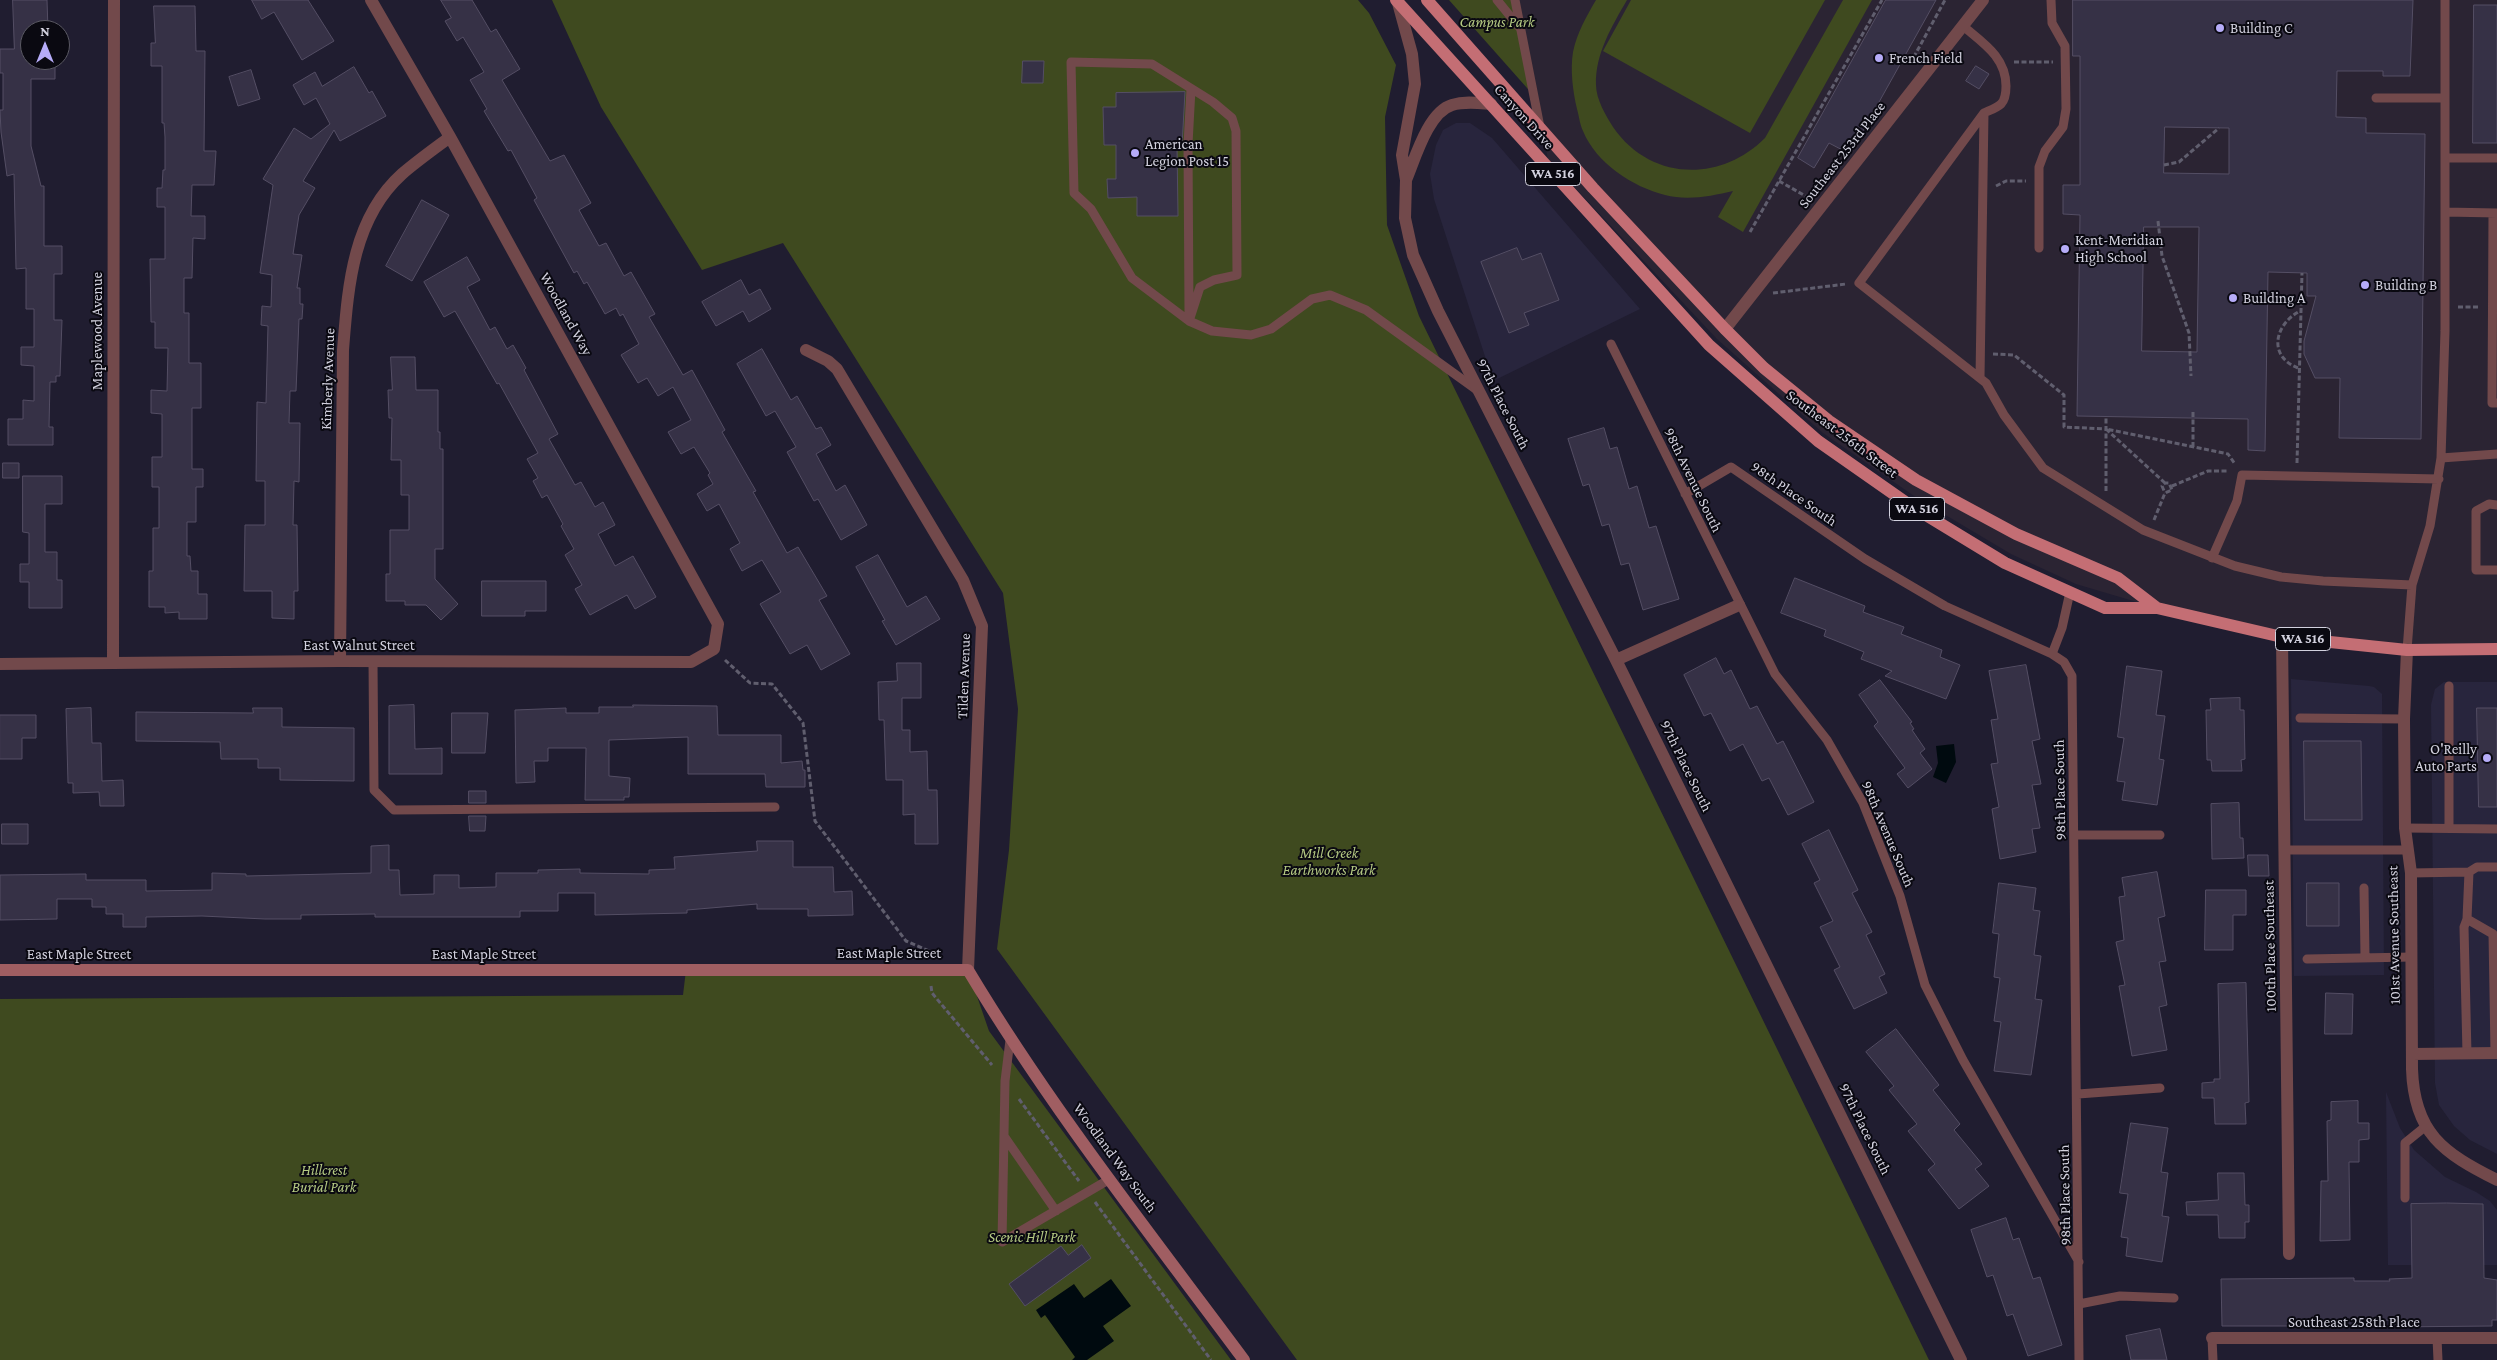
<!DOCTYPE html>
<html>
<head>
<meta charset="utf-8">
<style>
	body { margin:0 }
	#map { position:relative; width:2497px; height:1360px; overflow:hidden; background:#201d30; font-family:"Crimson Pro",serif }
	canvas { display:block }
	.north { position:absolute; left:20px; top:20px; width:50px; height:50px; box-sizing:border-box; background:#0a0911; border:1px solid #5a5963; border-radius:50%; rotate:0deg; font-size:14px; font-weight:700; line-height:20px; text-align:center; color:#d2d1de }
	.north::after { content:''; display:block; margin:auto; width:18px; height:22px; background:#b6acf8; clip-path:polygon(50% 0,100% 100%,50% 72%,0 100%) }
</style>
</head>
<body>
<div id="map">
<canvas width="2497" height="1360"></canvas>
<div class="north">N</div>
</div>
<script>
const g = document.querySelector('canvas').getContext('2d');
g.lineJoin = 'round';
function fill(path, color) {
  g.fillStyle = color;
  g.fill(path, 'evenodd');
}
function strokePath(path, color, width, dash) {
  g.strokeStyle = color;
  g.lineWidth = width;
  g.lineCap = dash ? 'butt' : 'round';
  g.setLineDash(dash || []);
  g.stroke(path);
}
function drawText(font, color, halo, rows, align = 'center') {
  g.font = font + ' "Crimson Pro",serif';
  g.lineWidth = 4;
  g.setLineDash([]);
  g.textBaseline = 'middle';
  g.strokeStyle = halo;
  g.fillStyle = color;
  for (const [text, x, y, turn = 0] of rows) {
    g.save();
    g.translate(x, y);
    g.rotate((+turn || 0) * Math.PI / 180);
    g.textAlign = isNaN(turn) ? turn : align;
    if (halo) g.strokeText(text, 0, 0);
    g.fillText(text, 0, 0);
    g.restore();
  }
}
fill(new Path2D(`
	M1456,123H1470L1492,138L1640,309L1493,381L1434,199L1430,174L1436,145L1443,130Z
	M2291,679L2369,686L2374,687L2382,694L2384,975L2294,976Z
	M2444,682H2497V1154L2470,1140L2454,1126L2439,1105L2435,1083L2431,705L2435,689Z
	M2386,1092L2400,1128L2414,1150L2445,1177L2476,1192L2490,1201L2497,1210V1265H2388Z`), '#28253d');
fill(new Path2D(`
	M1515,0H2497V649L2282,637L2157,608L2076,584L2011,554L1917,498L1823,433L1717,339L1548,159Z`), '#2b2433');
fill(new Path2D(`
	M552,0H1358L1369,13L1396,65L1385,117L1387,225L1419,316L1929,1360H1297L997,949L1009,850L1018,709L1003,593L783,243L702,270L601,107Z
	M1449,0H1515L1535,97Z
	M1596,0H1627C1612,26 1595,54 1596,85C1596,99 1606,116 1613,127C1650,181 1720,183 1765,138L1843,0H1872L1743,232L1718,217L1733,191C1712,196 1687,201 1665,195C1633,187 1596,163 1583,131C1580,125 1579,116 1577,109C1573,92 1570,70 1573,52C1577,33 1586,17 1596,0Z
	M1631,0H1825L1750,133L1603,51Z
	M686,970H968L989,1031L1231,1360H0V999L683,995Z`), '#3f4a1f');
fill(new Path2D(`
	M1954,744L1956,762L1946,783L1933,777L1938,763L1936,746Z
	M1111,1279L1131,1306L1103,1326L1114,1341L1087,1360H1072L1075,1357L1045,1315L1041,1318L1036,1310L1074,1284L1084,1298Z`), '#000a0f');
const building = new Path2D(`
	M13,0H47L48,30H30V60H55V79H31V146L41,186H44V246H62V274H54V320H62L60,376H56V382H50L49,427H53V445H8V419H23V400L34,401V366L21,365V347H34V309H26V268L16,269L14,174L7,176L1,132L0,110H3V73H0V49H14Z
	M252,0H308L334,41L302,60L274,12L262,19Z
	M441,0H472L491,32L496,29L520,69L502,80L550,161L564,155L591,203L579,210L599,246L606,243L624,276L631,272L655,314L649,317L683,375L692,370L725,430L722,432L756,491L753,492L787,553L798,547L827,596L819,600L850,654L821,670L807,645L790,654L760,604L781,592L762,560L742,571L730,549L740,543L719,504L707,511L697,494L713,484L708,475L710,473L694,447L681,454L668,432L691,420L673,387L658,396L647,378L638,383L621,355L639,344L623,314L620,316L616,308L605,314L587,282L584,284L577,271L574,273L534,200L537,198L511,150L508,151L484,111L487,109L470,80L484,72L463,37L457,41L445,21L451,18Z
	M1886,0H1936L1850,154L1829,143L1814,168L1798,158Z
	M2073,0H2413L2410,76H2383V71H2337L2336,117L2366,118V133L2425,134L2421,439L2339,438L2340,378H2315L2304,354V341L2316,296H2307V273L2268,272L2265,451L2248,450V419L2077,416L2080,215L2063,214V185H2080V56H2073ZM2165,127L2229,128V174L2164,173ZM2144,227H2199L2197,352L2142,351Z
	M2474,5H2497V143H2473Z
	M154,6H195L196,51H205L204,151H216L214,185H192L191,216H205V239L193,238L192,278H184V313H189V363H201V408H192V469H203V487H196V522H187V556H190L191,571H198V594H207V619H179V612L165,613V607H149V571H153V528H159V487H152V457H162V414L151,413V390L167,391L168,348H155V322H151L150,259H165V207H157V188H162L163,170H165V137L164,123H162V66H151V43H155Z
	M1023,61H1044L1043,83H1022Z
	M1976,66L1989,74L1979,89L1966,81Z
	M354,67L369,93L372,91L386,116L340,141L334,130L303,181L315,188L299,215L293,254L302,255L297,288H300V304H303L302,319H299L296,391H290L289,423H300L299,482L294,481L293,525H297L298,591H294V619L272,618V591H244L245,525H265V481H256L257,402L266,403L268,326L261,325L262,306L271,307L272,275L260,273L273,185L263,179L294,128L311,139L330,124L316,98L304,105L293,85L315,72L322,86Z
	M251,70L260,99L238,106L229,77Z
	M1185,92L1182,146H1177L1178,216H1137V197L1108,198L1107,179H1116V145H1104L1103,107H1116V93Z
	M422,200L449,215L412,281L386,266Z
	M1517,248L1522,260L1541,253L1559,300L1524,313L1529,325L1509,333L1481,262Z
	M467,257L480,280L467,287L490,330L495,327L507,349L513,345L526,368L524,370L558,434L549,439L575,485L581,482L595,507L603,502L615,525L598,534L615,566L633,556L656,597L635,609L627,595L590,615L575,589L582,585L565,555L574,549L561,526L563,524L547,495L542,498L533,481L538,478L527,459L538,453L499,383L497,384L455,311L444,317L424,282Z
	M741,280L749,295L760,289L771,309L749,322L743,311L716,326L702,302Z
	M762,349L791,400L797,396L816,429L821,427L831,445L816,454L836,491L845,485L867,525L841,540L818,499L814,501L787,452L796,447L775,411L766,416L737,364Z
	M391,357H415L416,390H438V432H440V449H443V549H435V579L458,604L441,620L426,605H405V601H386V574H390V530H409V495H401V460H391L392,418H389L388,390H392Z
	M1604,428L1610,449L1617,447L1629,489L1637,486L1649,528L1656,526L1679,599L1643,610L1629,563L1621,565L1609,524L1602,526L1589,484L1583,486L1568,439Z
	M3,463H19V478H3Z
	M23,476H62V504H45V552H57V580H62V608H29V582H20V564H29V533L23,532Z
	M878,555L907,607L926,596L940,619L896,645L882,621L885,620L856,567Z
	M1795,578L1865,606L1863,612L1904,627L1901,634L1942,650L1940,657L1960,665L1946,699L1885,676L1892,671L1861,659L1864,652L1824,636L1826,630L1781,613Z
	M482,581H546V611H525V616H482Z
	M1716,658L1724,674L1731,670L1750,709L1757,706L1777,744L1783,741L1814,802L1788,815L1769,778L1762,781L1743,744L1730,751L1711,713L1704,716L1684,675Z
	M897,663H921V698H902V730H910V752L927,751L928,790H937L938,844H915V814L903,815V780H886L884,720H879L878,682L897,681Z
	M2026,665L2040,739L2032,741L2041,784L2032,785L2040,828L2032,829L2036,852L2000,859L1992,809L1999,807L1991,764L1998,763L1991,720L1998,719L1989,671Z
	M2127,666L2162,671L2156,715L2165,716L2159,759L2164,760L2157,805L2122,800L2125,782L2117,781L2124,738L2118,737Z
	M1880,680L1912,722L1910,723L1914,729L1912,730L1925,749L1920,753L1932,769L1908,788L1897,774L1905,768L1874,726L1878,722L1859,695Z
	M2240,698V710H2244L2245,759L2241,760L2242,771H2212L2211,760H2207L2206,710H2211L2210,699Z
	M414,705L415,749L442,748V774H389V706Z
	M633,705L717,706L718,735H781V763L802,761L803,770H805V787H766L765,774H688V737L609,740V776L630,778L629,797H624V800H585L586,748H548V761H534L535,782L516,783L515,710L566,708V713H599V707H633Z
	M91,708L92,743H101L102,781L123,780L124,806H100L99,792L73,793V783H68L66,709Z
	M253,708H282V727L354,728V781L280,780V768H258V759H221L220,742L136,741V712L253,713Z
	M2477,708H2497V807H2479Z
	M452,713H488L485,753H452Z
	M0,715H36V738H22V759H0Z
	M2304,741H2361L2362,820H2305Z
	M469,791H486V803H469Z
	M2239,803L2240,838H2243L2244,858L2212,859L2211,804Z
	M469,816H486L485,831H470Z
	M2,824H28V844H2Z
	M1829,830L1858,890L1852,893L1872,932L1866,935L1885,974L1879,977L1887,993L1854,1009L1834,970L1840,967L1820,927L1833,921L1814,883L1820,880L1802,844Z
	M757,841H793V867H833L834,892L852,891L853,915L808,916V909H757V904L687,910V913L595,915V893H558V911H520V917H375V914L301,915V919H265L202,916L146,917V927H123V914H106V907H92V899H57V919L0,920V875L86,874V880H146V891L212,890V873L246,874V876L371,873V846L389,845V870H399L400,895L434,894V875H459V888L496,887V873H538V870L580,869V873L649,874V870L675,869L674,857L757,851Z
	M2248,855H2268L2269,876H2249Z
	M2157,872L2165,916L2158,918L2166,961L2159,962L2167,1005L2159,1007L2167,1050L2132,1056L2119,986L2125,985L2116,942L2124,940L2119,897L2125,896L2122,878Z
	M1999,883L2036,888L2033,910L2040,911L2034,955L2041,956L2035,999L2042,1000L2031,1075L1994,1071L2001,1022L1994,1021L2000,978L1994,977L1999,934L1993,933Z
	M2307,883H2339V926H2307Z
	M2206,890H2246V915H2233V950H2205Z
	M2246,983L2249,1102L2245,1103L2246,1124H2215L2214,1098H2202V1083L2214,1082V1079H2220L2218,984Z
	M2326,993L2353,994L2352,1034H2325Z
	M1896,1029L1939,1085L1933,1090L1960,1124L1954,1130L1982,1164L1975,1169L1989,1186L1959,1209L1928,1170L1935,1164L1908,1131L1917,1124L1889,1090L1894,1086L1866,1052Z
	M2358,1101V1123H2369V1139L2359,1140V1162H2349L2350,1240L2320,1241L2321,1181H2328L2327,1121L2331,1120V1102Z
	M2131,1123L2168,1128L2161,1172L2168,1173L2162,1216L2169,1217L2162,1262L2126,1256L2128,1238L2121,1237L2128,1194L2120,1193Z
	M2218,1173H2244L2245,1205H2249V1222H2245V1238H2219L2218,1215H2187L2186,1202L2218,1200Z
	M2447,1203L2483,1204L2484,1278L2497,1280V1320H2492V1326L2390,1327L2389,1320L2354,1321V1326H2222L2221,1279L2354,1278V1281H2390L2389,1279L2412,1278L2411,1204Z
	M2006,1218L2013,1240L2019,1238L2033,1279L2040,1277L2062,1345L2028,1356L2013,1314L2007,1316L1993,1275L1987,1277L1971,1230Z
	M1082,1245L1091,1258L1025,1306L1009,1284L1061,1246L1068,1255Z
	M2160,1329L2167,1360H2131L2126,1336Z`);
fill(building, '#363146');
strokePath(building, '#544e64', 1);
strokePath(new Path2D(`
	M2014,62H2053
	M1910,64L1945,0
	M2164,165L2179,162L2219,128
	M1779,181L1809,198
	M1996,186L2006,181H2026
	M2158,221L2162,256L2189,333L2191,376
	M1750,232L1882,0
	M1773,293L1846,284
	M2458,307H2479
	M1993,354L2014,355L2064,395V427L2106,429
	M2298,368C2267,356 2275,324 2300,311
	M2193,412V447
	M2297,463L2302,273
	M2165,483L2106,429L2228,454L2235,464
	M2172,486L2208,471H2228
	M2106,491V416
	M2154,520L2165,493L2172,490L2169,483H2165L2162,486L2165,493
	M725,660L750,683L772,684L803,723L815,821L906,941L929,951V954
	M931,986L932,993L992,1065
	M1019,1099L1079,1181
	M1095,1202L1211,1360`), '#605e6e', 3, [5, 2.5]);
strokePath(new Path2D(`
	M1497,0L1519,27
	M1515,0L1540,127
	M1963,26C1983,43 2006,57 2006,86C2006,92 2005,100 2001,104C1997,108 1988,111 1984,113L1859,283L1986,383L2004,415L2043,468L2143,530L2235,566L2281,577L2323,581L2412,585
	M2376,98H2445
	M2445,158H2497
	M2445,212L2497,213
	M2493,213L2492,403H2497
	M2039,248V167L2045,151L2063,127L2066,109L2065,46L2052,23L2051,0
	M1189,313L1188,144L1191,89
	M1189,321L1200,287L1214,280L1237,275L1236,131L1232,118L1213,102L1152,64L1071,62L1074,193L1091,209L1132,278L1189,321L1212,331L1251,335L1271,329L1312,299L1330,295L1366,310L1477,390
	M1611,344L1775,674L1827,740L1863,803L1900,896L1925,985L1963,1060L2079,1262
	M1980,378L1984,113
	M2441,458L2497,454
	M1685,494L1731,467L1865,559L1945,606L2052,654L2064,662L2072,676L2079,1360
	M2497,505L2489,504L2476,511V570H2497
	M2212,558L2237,501L2242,475L2439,479
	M2407,650L2412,585L2430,526L2441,458L2445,331V0
	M2052,654L2062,628L2070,592
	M373,661L374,790L394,810L775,807
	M2449,686V828
	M2300,718L2404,719
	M2405,828L2497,829
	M2074,835H2160
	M2285,850H2408
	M2469,872L2477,867H2497
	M2411,873L2469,872L2467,919L2464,927L2467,1054
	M2364,888L2365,957
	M2467,919L2493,934L2495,1053
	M2307,959L2412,957
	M1010,1040L1005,1081L1002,1242L1110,1179
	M2078,1094L2160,1088
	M1004,1136L1056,1211
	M2405,1198V1143L2426,1126
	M2079,1304L2120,1296L2174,1298
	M2212,1338L2213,1360
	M2437,1338L2438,1360`), '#72494b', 9);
strokePath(new Path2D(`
	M1398,3L1412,54L1415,84L1402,155L1406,180L1405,218L1413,255L1438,311L1616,660L1961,1360
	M1406,180C1415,159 1428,112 1452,105C1465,101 1478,103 1491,104
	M1725,329L1983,0
	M806,350L828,361L837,369L963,580L982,626L968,970
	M2282,637L2289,1254
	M2407,650L2404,719L2405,828L2411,873L2412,1069C2414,1133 2443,1153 2497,1180
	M1616,660L1739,605
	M340,661L343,350C348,288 352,219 402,174C417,161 434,149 450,137
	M113,663L114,0
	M0,664L340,661L691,662L714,649L718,624L450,137L371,0
	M2412,1054L2497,1053
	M2212,1338H2497`), '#72494b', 12);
strokePath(new Path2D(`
	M0,970H968C1050,1107 1149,1232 1244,1360`), '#a05e62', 12);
strokePath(new Path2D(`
	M1396,0L1709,345L1818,441L1908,504L2005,563L2105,608H2157L2282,637L2407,650L2497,649
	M1427,0L1593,188L1725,329L1764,368L1829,421L1916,480L2016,534L2118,578L2157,608`), '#c46e74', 12);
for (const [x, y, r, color] of [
	[2220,28,5,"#b6acf8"],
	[1879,58,5,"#b6acf8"],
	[1135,153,5,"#b6acf8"],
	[2065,249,5,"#b6acf8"],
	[2365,285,5,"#b6acf8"],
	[2233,298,5,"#b6acf8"],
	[2487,758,5,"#b6acf8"]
]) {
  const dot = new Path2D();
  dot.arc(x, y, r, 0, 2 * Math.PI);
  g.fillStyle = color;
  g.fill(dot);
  strokePath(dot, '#0a0911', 2);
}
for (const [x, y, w] of [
	[1553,174,55],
	[1917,509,55],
	[2303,639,55]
]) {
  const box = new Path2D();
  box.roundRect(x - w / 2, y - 11.5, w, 23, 4);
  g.fillStyle = '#0a0911';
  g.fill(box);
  strokePath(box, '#d2d1de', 1);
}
drawText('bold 14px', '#d2d1de', null, [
	["WA 516",1553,174],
	["WA 516",1917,509],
	["WA 516",2303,639]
]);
drawText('italic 15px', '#b5ca83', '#0a0911', [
	["Campus Park",1497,22],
	["Mill Creek",1329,853],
	["Earthworks Park",1329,870],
	["Hillcrest",324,1170],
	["Burial Park",324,1187],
	["Scenic Hill Park",1032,1237]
]);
drawText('15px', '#d2d1de', '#0a0911', [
	["Building C",2230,28],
	["French Field",1889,58],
	["American",1145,144],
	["Legion Post 15",1145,161],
	["Kent-Meridian",2075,240],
	["High School",2075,257],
	["Building B",2375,285],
	["Building A",2243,298],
	["O'Reilly",2477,749,"right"],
	["Auto Parts",2477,766,"right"]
], 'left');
drawText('15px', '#d2d1de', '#0a0911', [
	["Canyon Drive",1524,117,48],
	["Southeast 253rd Place",1842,155,-52],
	["Woodland Way",566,314,61],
	["Maplewood Avenue",97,331,-90],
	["Kimberly Avenue",328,379,-88],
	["97th Place South",1503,404,63],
	["Southeast 256th Street",1842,434,37],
	["98th Avenue South",1693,480,64],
	["98th Place South",1794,494,35],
	["East Walnut Street",359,645],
	["Tilden Avenue",964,676,-88],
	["97th Place South",1686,766,64],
	["98th Place South",2060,790,-91],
	["98th Avenue South",1888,834,67],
	["101st Avenue Southeast",2394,935,-91],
	["100th Place Southeast",2270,946,-91],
	["East Maple Street",889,953],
	["East Maple Street",79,954],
	["East Maple Street",484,954],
	["97th Place South",1865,1129,64],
	["Woodland Way South",1115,1158,54],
	["98th Place South",2065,1195,-91],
	["Southeast 258th Place",2354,1322]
]);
</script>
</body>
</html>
